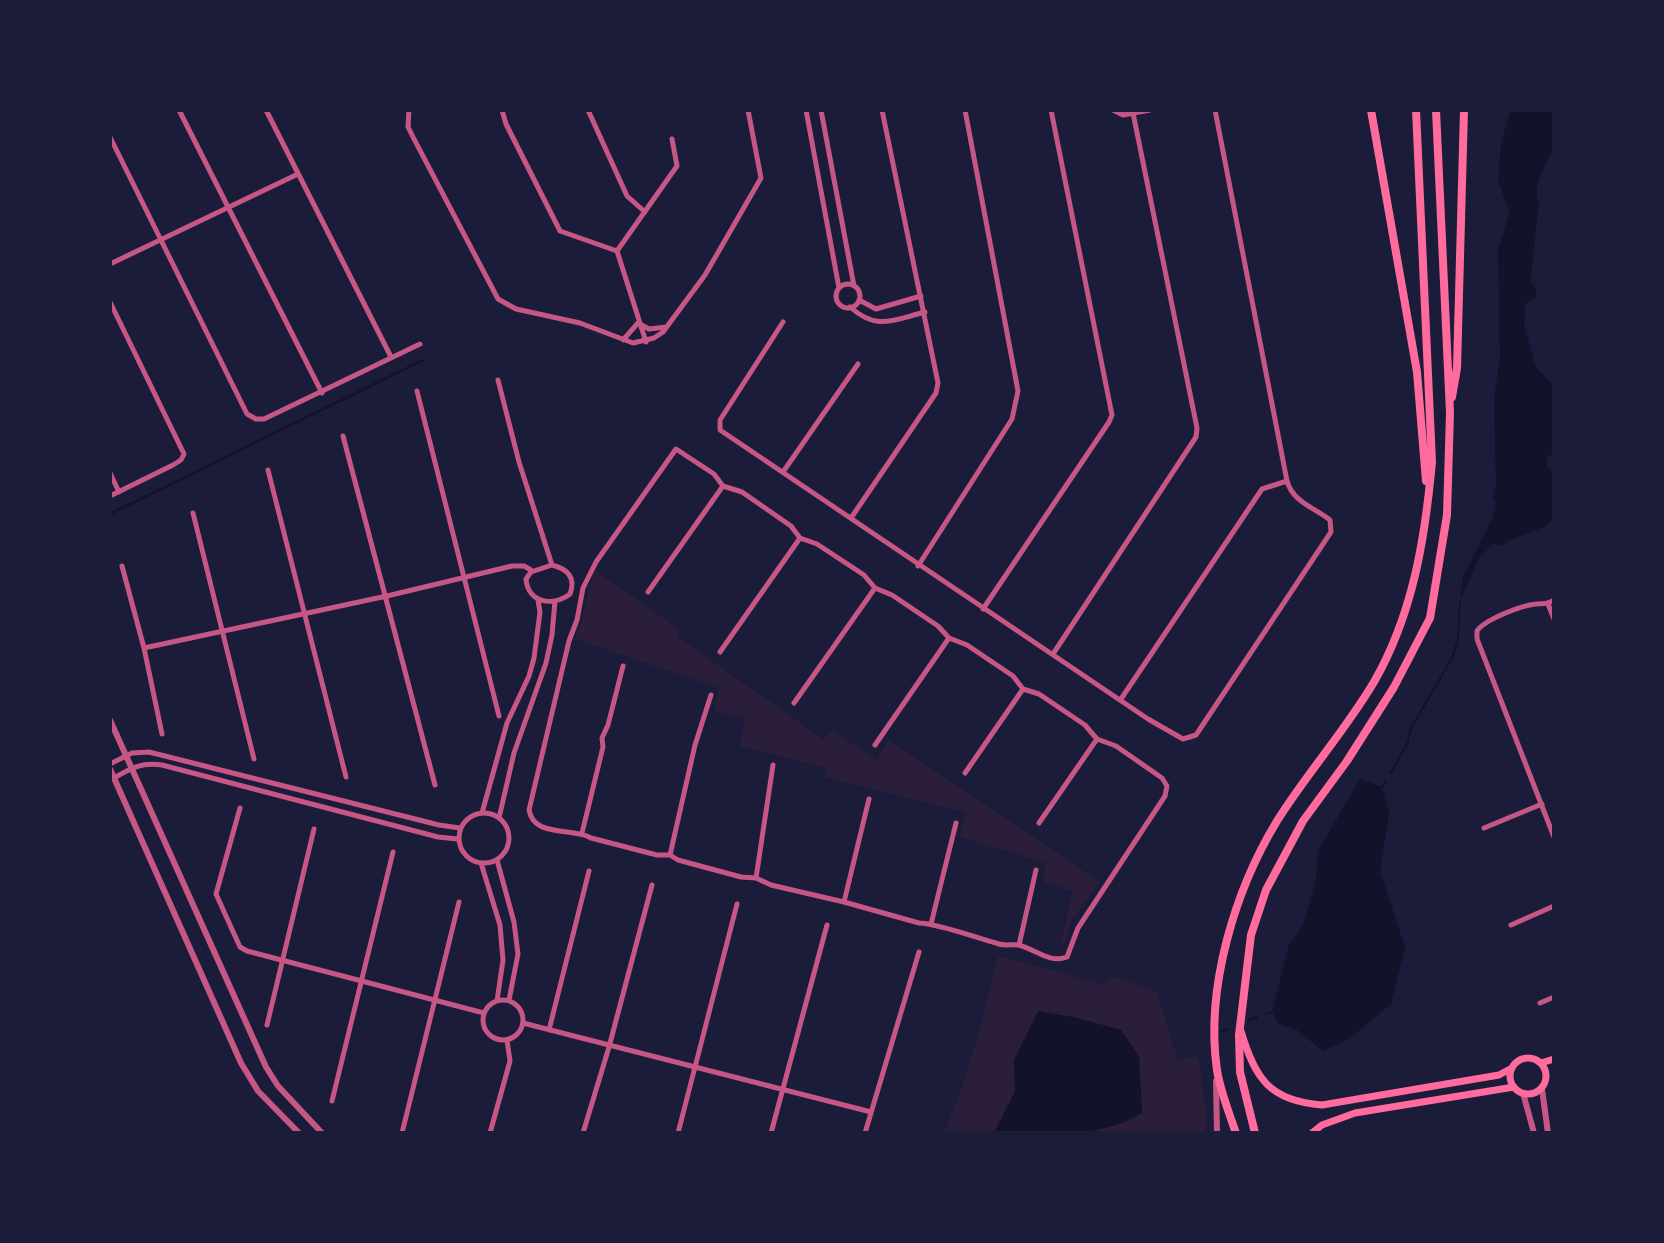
<!DOCTYPE html>
<html>
<head>
<meta charset="utf-8">
<style>
	body { margin:0 }
	#map { position:relative; width:1664px; height:1243px; overflow:hidden; background:#1b1b3a; font-family:"Work Sans",sans-serif }
	canvas { display:block }
	.frame { position:absolute; inset:0; border:112px solid #1b1b3a; pointer-events:none }
</style>
</head>
<body>
<div id="map">
<canvas width="1664" height="1243"></canvas>
<div class="frame"></div>
</div>
<script>
const g = document.querySelector('canvas').getContext('2d');
g.lineJoin = 'round';
function fill(path, color) {
  g.fillStyle = color;
  g.fill(path, 'evenodd');
}
function strokePath(path, color, width, dash) {
  g.strokeStyle = color;
  g.lineWidth = width;
  g.lineCap = dash ? 'butt' : 'round';
  g.setLineDash(dash || []);
  g.stroke(path);
}
fill(new Path2D(`
	M595,571L679,629V638L823,739L833,731L876,760L889,740L1100,882L1071,921L1064,946L1060,945L1073,891L1042,882L1046,863L960,837L966,812L825,777L826,768L740,746L744,718L714,711L719,688L575,639C584,617 587,594 595,571Z
	M998,956L1103,984L1115,976L1157,993L1178,1060L1198,1057L1208,1121L1205,1133H944C969,1076 983,1016 998,956Z`), '#2a1e3b');
fill(new Path2D(`
	M1511,110H1554C1554,120 1556,132 1554,143C1550,164 1530,180 1539,204L1530,282L1536,289V297L1525,304L1524,324L1535,366L1554,386V452L1546,459L1547,466L1554,475V518L1546,526L1508,541L1503,545L1493,544L1479,558L1460,601L1463,577L1493,517L1496,504L1493,497L1496,484L1494,400L1500,357L1498,250L1510,212L1498,181L1501,143Z
	M1360,779L1382,787L1389,814L1380,871L1405,947L1391,1004L1349,1039L1323,1051L1297,1030L1279,1024L1272,1011L1289,944L1303,926L1316,879L1318,851Z
	M1038,1011L1078,1018L1121,1030L1139,1056L1142,1113C1098,1140 1044,1133 994,1133L1015,1091L1014,1060Z`), '#12122b');
strokePath(new Path2D(`
	M110,514L423,360
	M1390,774L1407,744L1411,728L1452,658L1458,640L1460,601
	M1382,787L1386,781
	M1266,1014L1272,1012
	M1249,1020L1257,1017
	M1220,1032L1228,1029`), '#12122b', 2);
strokePath(new Path2D(`
	M179,110L322,393
	M266,110L390,355
	M409,110L408,127L413,137L498,299L516,309L580,323L633,343L654,338L663,332L705,275L761,178L748,110
	M502,110L506,124L560,231L617,251
	M588,110L627,196L645,212
	M806,110L839,288
	M821,110L854,286
	M1113,110L1123,115L1150,110
	M110,137L247,414L256,419H264L420,344
	M617,251L677,166L672,139
	M617,251L646,342
	M110,264L298,174
	M836 296a12 12 0 1 1 24 0a12 12 0 1 1-24 0Z
	M859,300L876,309L921,296
	M110,302L184,454L181,460L173,465L110,496
	M850,307C877,331 893,320 925,312
	M783,322L720,420V430L1148,719L1183,739L1196,735L1331,532L1330,520C1313,507 1293,502 1287,481L1215,110
	M623,340L638,323L649,329L666,327
	M498,380L519,462L552,565
	M417,391L499,716
	M343,436L435,785
	M676,449L714,474L723,486L742,492L791,526L800,538L817,544L864,575L875,588L892,595L938,626L949,638L967,645L1013,676L1023,689L1039,694L1085,725L1097,739L1116,746L1162,778L1167,786L1165,796L1078,928L1067,957C1049,964 1034,948 1018,945C1012,944 1006,946 999,944C976,938 941,924 919,923L844,902L771,885L756,878L741,877L678,860L670,855H657L591,838C572,827 534,838 529,810L569,641L577,620L583,588L596,562Z
	M268,470L346,777
	M783,472L858,364
	M110,473L119,492
	M193,513L254,759
	M851,518L936,393L938,383L882,110
	M552,565C568,569 576,578 570,594C553,607 528,603 526,579L531,572Z
	M122,566L144,648L162,734
	M918,566L1012,419L1018,391L965,110
	M648,592L723,486
	M1554,600C1547,605 1544,603 1536,604C1522,605 1484,620 1477,631V639L1554,837
	M1548,604L1554,619
	M983,609L1109,422L1112,415L1051,110
	M144,648L387,596L512,566H524L531,570V572
	M720,652L800,538
	M1053,654L1196,437L1197,428L1133,113
	M1121,699L1262,489L1287,481
	M794,703L875,588
	M875,745L949,638
	M110,764L132,753L149,752L439,825L460,828
	M965,773L1023,689
	M114,778C131,768 142,762 162,765L438,837L458,839
	M240,808L216,894L240,947L247,951L484,1013
	M459 838a25 25 0 1 1 50 0a25 25 0 1 1-50 0Z
	M482,813L507,723L529,676L534,658L540,612L538,600
	M499,818L514,753L546,663L552,635L555,601
	M1039,823L1097,739
	M1484,828L1542,804
	M582,833L603,747L602,738L608,725L623,666
	M670,855L695,745L711,695
	M497,860L514,922L518,954L509,1000
	M481,863L500,925L503,960L497,1001
	M756,878L773,765
	M844,902L869,799
	M931,924L956,823
	M1511,925L1554,906
	M1019,945L1036,870
	M483 1020a20 20 0 1 1 40 0a20 20 0 1 1-40 0Z
	M1540,1003L1554,997
	M523,1023L871,1112
	M267,1025L314,829
	M549,1030L589,871
	M332,1101L393,852
	M402,1133L459,902
	M490,1133L510,1061L507,1040
	M583,1133L609,1047L652,885
	M678,1133L737,904
	M771,1133L827,925
	M865,1133L919,952`), '#c65784', 5);
strokePath(new Path2D(`
	M110,720L266,1067L278,1086L322,1133
	M110,769L241,1063L258,1091L299,1133
	M1216,1081L1217,1133
	M1542,1089L1548,1133
	M1523,1093L1534,1133`), '#c65784', 6);
strokePath(new Path2D(`
	M1241,1031C1255,1079 1270,1101 1322,1105L1499,1075L1512,1068
	M1510 1076a18 18 0 1 1 36 0a18 18 0 1 1-36 0Z
	M1541,1063L1554,1059
	M1312,1133L1322,1125L1355,1113L1514,1087`), '#ff6b9d', 7);
strokePath(new Path2D(`
	M1371,110L1417,372L1426,481
	M1452,397L1457,368L1464,110
	M1236,1133C1229,1113 1220,1090 1217,1070C1205,988 1235,890 1277,821C1307,773 1345,731 1374,682C1413,614 1425,539 1432,462L1416,110
	M1255,1133L1240,1072L1239,1035L1251,935L1266,890L1303,821L1347,761L1394,687L1430,618L1447,515L1450,413L1436,110`), '#ff6b9d', 8);
</script>
</body>
</html>
